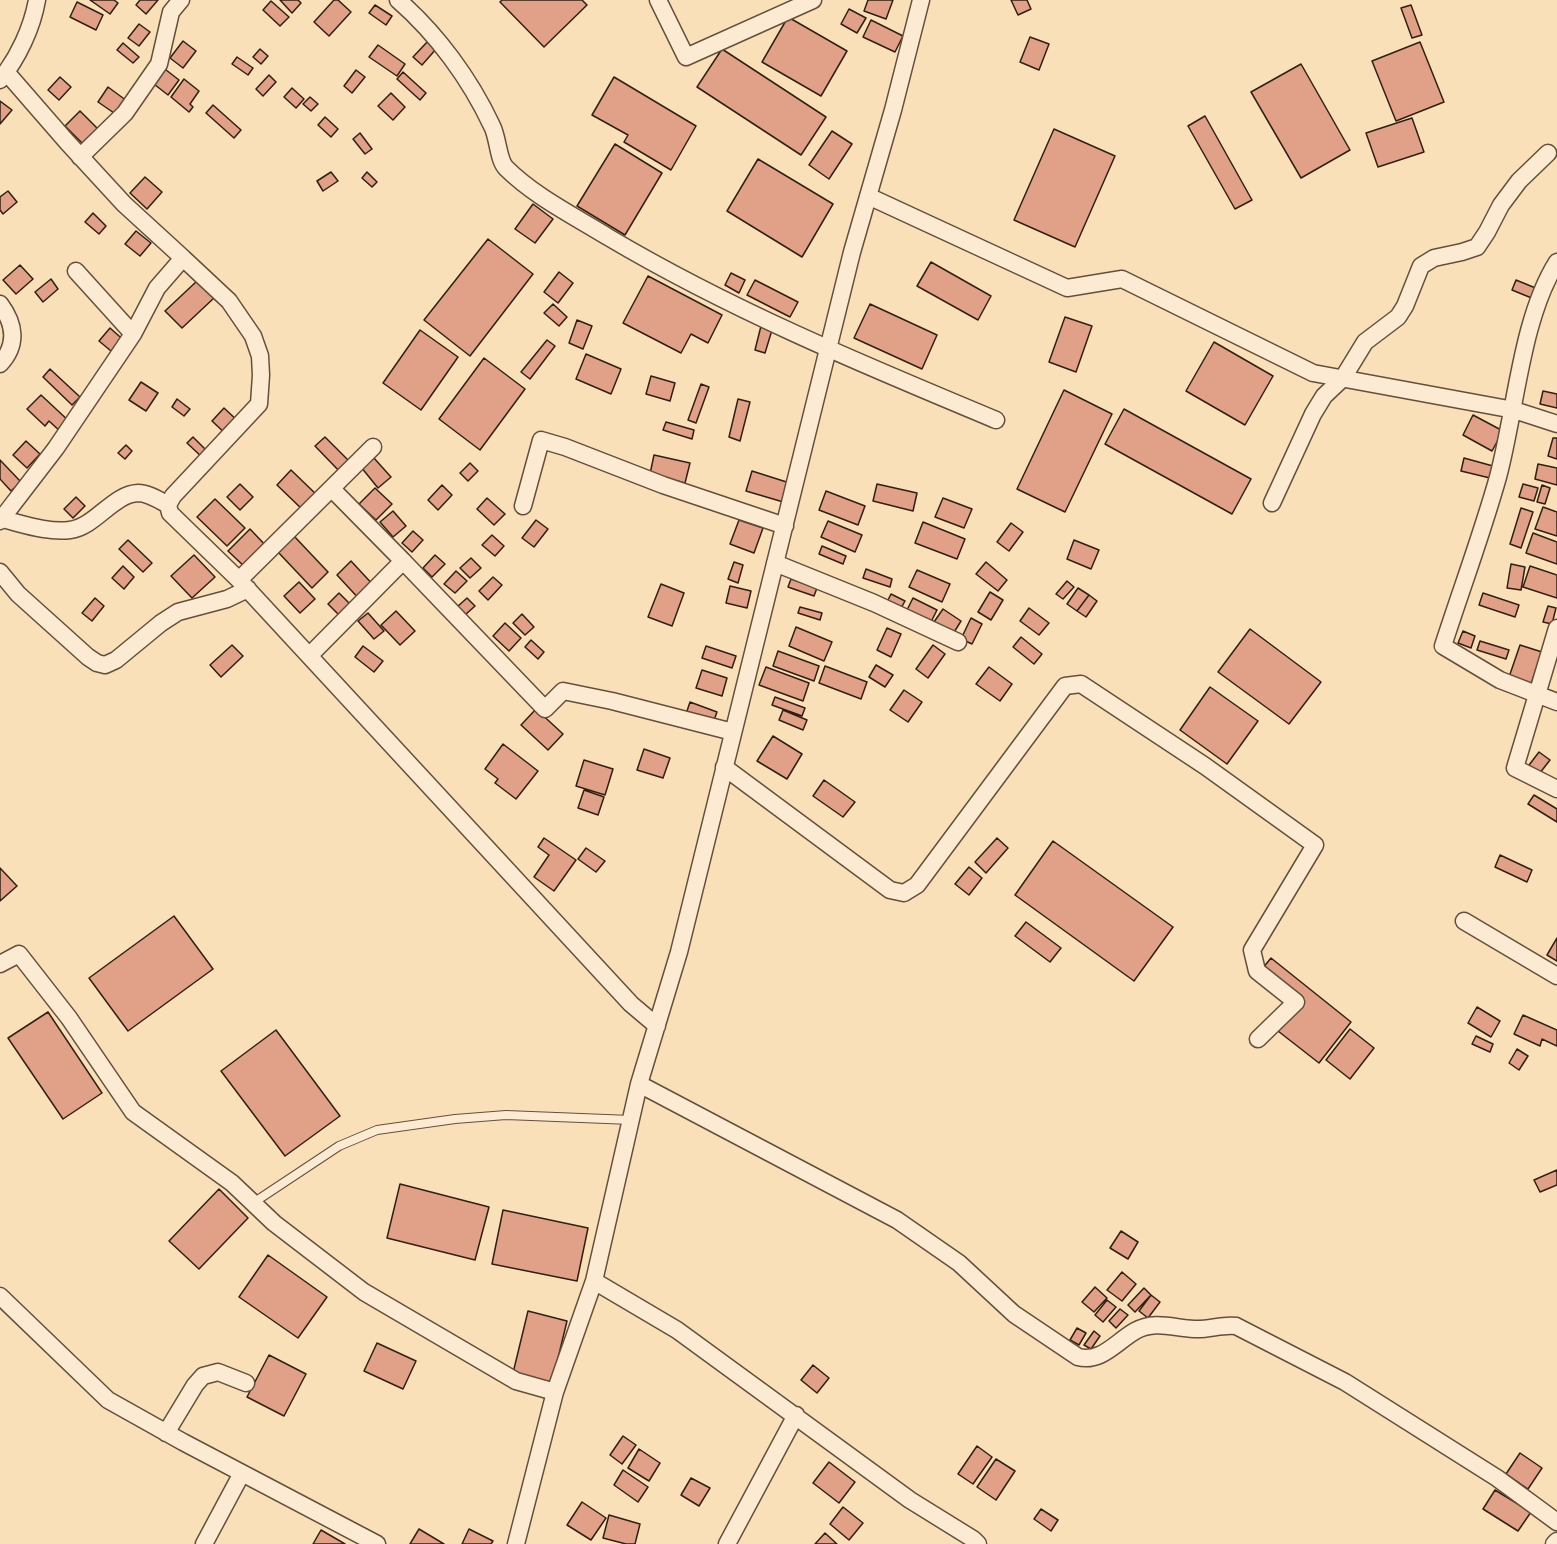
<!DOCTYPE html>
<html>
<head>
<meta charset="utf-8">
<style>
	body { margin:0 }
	canvas { display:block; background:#fae0b9 }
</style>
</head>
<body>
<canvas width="1557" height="1544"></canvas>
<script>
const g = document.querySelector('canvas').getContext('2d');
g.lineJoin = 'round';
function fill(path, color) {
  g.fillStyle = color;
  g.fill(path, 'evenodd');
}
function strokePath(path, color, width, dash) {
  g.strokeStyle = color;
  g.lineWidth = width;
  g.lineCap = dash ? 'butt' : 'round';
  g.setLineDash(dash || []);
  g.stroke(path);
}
const building = new Path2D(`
	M90,0H114L118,3L110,14Z
	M140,0H158L146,14L136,5Z
	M280,0H298L301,3L292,13Z
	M334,0H338L351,12L329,36L314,22Z
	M502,0H582L587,5L544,47L500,2Z
	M868,0H893L886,19L864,11Z
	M1011,0H1027L1031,9L1018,15Z
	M271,1L289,17L280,26L263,10Z
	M77,2L103,15L96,30L70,17Z
	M375,5L392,16L386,25L369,13Z
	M1411,5L1422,35L1412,38L1401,8Z
	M849,9L866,18L857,33L841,24Z
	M788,17L847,51L821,96L762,62Z
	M871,20L903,36L895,52L863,37Z
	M139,24L150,32L139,46L128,38Z
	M1030,37L1049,44L1039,70L1020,62Z
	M429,40L437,48L422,65L413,57Z
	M183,41L196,51L183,68L170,58Z
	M1420,42L1444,102L1396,121L1372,61Z
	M123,43L139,57L133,63L117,50Z
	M378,45L405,64L397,76L369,57Z
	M260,49L268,56L261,64L253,57Z
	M722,49L826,117L801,155L697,87Z
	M237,57L253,68L248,75L232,64Z
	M1301,64L1350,150L1301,178L1251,92Z
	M161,66L179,80L168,95L150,81Z
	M356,70L365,77L352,93L344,86Z
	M403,72L426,93L420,100L397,79Z
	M269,75L276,82L263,96L256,89Z
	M60,77L71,87L59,100L48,90Z
	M614,77L696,126L671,170L624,142L628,135L592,115Z
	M184,79L199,91L190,104L193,107L189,112L171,97Z
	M108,87L127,101L117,115L98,102Z
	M292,88L304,99L296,108L284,97Z
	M391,93L405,107L393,120L378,106Z
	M310,97L318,104L311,111L303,104Z
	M0,101L12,110L0,124Z
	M213,105L241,130L234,138L206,113Z
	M80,111L102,133L87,148L65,126Z
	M1205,116L1252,200L1235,209L1188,126Z
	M325,117L338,129L331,137L318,125Z
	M1412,118L1424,152L1378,167L1366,133Z
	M1054,129L1115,156L1075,247L1014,220Z
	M832,131L852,144L829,179L809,165Z
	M360,133L372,149L365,154L353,139Z
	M615,144L662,173L625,235L577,206Z
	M758,159L833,204L802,257L727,211Z
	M331,172L338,181L323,191L317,181Z
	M367,172L377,182L372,187L362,178Z
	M145,177L162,192L147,209L130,193Z
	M8,191L17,202L3,214L0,210V197Z
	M533,204L553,219L535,243L515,229Z
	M93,213L106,226L99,234L85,222Z
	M136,231L151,243L140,256L125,244Z
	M488,239L533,274L470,356L424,320Z
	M931,262L991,296L978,320L917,286Z
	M20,265L33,279L16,294L3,280Z
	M559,272L573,283L558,303L544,292Z
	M731,273L745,280L739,293L725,285Z
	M648,276L722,315L708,343L691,334L681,353L623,323Z
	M51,279L58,289L43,302L35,292Z
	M755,280L798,302L790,317L747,295Z
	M1516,280L1538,289L1534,299L1512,290Z
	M197,281L214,298L182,328L165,311Z
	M553,304L567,317L559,326L544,313Z
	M870,304L937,335L922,369L854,338Z
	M1065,317L1092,326L1076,372L1049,362Z
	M577,320L592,326L583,349L569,343Z
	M761,326L772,330L765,353L755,350Z
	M110,328L128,344L117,356L99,341Z
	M420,330L458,357L421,410L383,383Z
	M547,340L555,346L530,379L521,372Z
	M1214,342L1273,376L1245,425L1186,391Z
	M586,354L621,369L611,394L576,379Z
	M484,358L525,389L480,450L439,419Z
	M50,369L80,397L72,405L43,377Z
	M651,376L675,383L670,401L646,394Z
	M141,382L158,393L146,411L129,400Z
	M701,384L709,387L696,423L688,420Z
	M1064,390L1112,414L1065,512L1017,489Z
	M1543,391L1557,394V408L1540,404Z
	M41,395L71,423L62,433L49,421L45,426L27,409Z
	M177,399L190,409L184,416L172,407Z
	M738,399L750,402L740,441L729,437Z
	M224,408L240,423L228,436L212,421Z
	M1124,409L1251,479L1232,514L1105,444Z
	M1473,415L1503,431L1492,451L1463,435Z
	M666,422L694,430L692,439L663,430Z
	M193,437L210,454L204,459L187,443Z
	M325,437L352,464L342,474L315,446Z
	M1553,438H1557V459L1548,456Z
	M26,441L40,454L27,468L13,455Z
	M126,445L132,451L125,459L118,453Z
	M654,455L690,463L685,483L650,474Z
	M373,457L391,477L378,488L361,467Z
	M1464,458L1493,466L1490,478L1461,471Z
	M0,460L21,482L11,491L0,479Z
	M470,463L478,471L468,481L460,473Z
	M1538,464L1557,468V485L1535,479Z
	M291,470L320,498L306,513L277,485Z
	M752,471L796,485L790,504L746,491Z
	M240,484L253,497L240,510L227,497Z
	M877,484L917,493L913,511L873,501Z
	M1523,484L1538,488L1534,501L1519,497Z
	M442,485L452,495L438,510L428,500Z
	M1542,485L1550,488L1545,504L1537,502Z
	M375,488L392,504L376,520L359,504Z
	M826,491L865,506L858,525L819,510Z
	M76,497L85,506L73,518L64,509Z
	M487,498L505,514L494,525L477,509Z
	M943,498L972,509L964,528L935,517Z
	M215,499L245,528L227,546L197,517Z
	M1543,507L1557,512V536L1535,529Z
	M1521,508L1533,512L1521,548L1510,544Z
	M393,511L406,526L393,537L380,522Z
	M536,520L548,529L534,547L522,538Z
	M739,520L763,528L754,553L730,544Z
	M828,521L862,535L855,552L821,537Z
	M923,522L965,539L957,559L915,543Z
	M1011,523L1023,532L1009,551L997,542Z
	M250,529L268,548L247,569L228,551Z
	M413,531L423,540L412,552L402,543Z
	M1533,533L1557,542V564L1526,553Z
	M293,535L328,572L312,588L277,551Z
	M492,535L504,546L495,556L482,545Z
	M128,540L152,563L143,572L119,549Z
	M1074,540L1099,550L1091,569L1067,559Z
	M822,546L846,556L843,564L819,554Z
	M194,555L215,577L192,598L171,576Z
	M435,555L445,564L432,577L423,568Z
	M471,558L481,568L470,578L460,568Z
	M351,561L376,588L362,602L337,575Z
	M734,562L743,565L738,583L728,579Z
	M986,562L1007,580L998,591L976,574Z
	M1511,564L1525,567L1521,590L1507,588Z
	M123,566L134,577L124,589L112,578Z
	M1530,566L1557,575V598L1523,587Z
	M866,569L892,579L890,587L863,578Z
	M917,570L950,584L942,602L909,587Z
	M456,571L467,581L455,593L444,584Z
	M493,577L502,585L488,600L479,591Z
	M791,579L817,588L814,596L788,587Z
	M1067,581L1074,587L1063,599L1056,594Z
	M299,582L315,599L300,613L284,596Z
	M661,584L684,593L672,626L648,617Z
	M730,586L751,591L747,608L726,603Z
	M1078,588L1089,595L1077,611L1067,604Z
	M990,592L1003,600L991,620L978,612Z
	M339,593L355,609L344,620L328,604Z
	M1483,593L1519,605L1515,617L1479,605Z
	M891,594L905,601L900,610L886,604Z
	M1089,595L1097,601L1086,617L1077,611Z
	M95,598L104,606L92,621L82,613Z
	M467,598L475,606L465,615L457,607Z
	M913,598L937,610L930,624L906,612Z
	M1548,606L1556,608L1552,624L1543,622Z
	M800,607L822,613L820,620L798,613Z
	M1029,608L1049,623L1039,635L1020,621Z
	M943,609L961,621L953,634L934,622Z
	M396,611L415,631L400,645L381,625Z
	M368,613L384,631L374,639L358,621Z
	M522,614L534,627L525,635L513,623Z
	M971,618L982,624L972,644L961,639Z
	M505,623L521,638L509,651L493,636Z
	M796,627L832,642L824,661L789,646Z
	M887,628L901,634L891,657L877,650Z
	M1250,629L1321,682L1289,724L1218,672Z
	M1463,631L1475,636L1471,648L1458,643Z
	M1021,637L1042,654L1034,664L1013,647Z
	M531,640L544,652L538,659L525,647Z
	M1480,641L1509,650L1506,659L1477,650Z
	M232,645L243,656L221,677L210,665Z
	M933,645L945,654L928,678L916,669Z
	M1520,645L1542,652L1530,687L1508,680Z
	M363,646L383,661L374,672L355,657Z
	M706,646L736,656L732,668L702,658Z
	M778,651L819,666L814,681L773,666Z
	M876,665L893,675L885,687L869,677Z
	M825,666L867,682L861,699L819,683Z
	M766,667L809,683L803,701L759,685Z
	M989,667L1012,684L1000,701L976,684Z
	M702,670L727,678L722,696L696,688Z
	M1210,687L1258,721L1227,764L1180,730Z
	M904,690L922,702L908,722L890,710Z
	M775,697L805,708L802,716L772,705Z
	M690,702L717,712L713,723L686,714Z
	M536,709L563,734L548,750L521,725Z
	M783,710L807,720L803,730L779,720Z
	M773,736L802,754L787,779L757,761Z
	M503,744L538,771L516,799L495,783L498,779L485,769Z
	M644,749L670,758L663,778L637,770Z
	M1539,752L1550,760L1536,778L1526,769Z
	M584,760L613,769L605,795L576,786Z
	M824,780L855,802L843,817L813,796Z
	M584,790L604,797L598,815L578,808Z
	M1534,795L1557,809V822L1528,804Z
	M544,838L576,860L554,891L534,877L549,855L538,847Z
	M997,838L1008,848L986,873L975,862Z
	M1053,841L1173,927L1134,981L1015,895Z
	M586,848L605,861L596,872L578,859Z
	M1500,855L1532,870L1527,882L1495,867Z
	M969,867L982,878L969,895L955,884Z
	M0,868L17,886L0,901Z
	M174,916L213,969L128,1031L89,978Z
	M1026,922L1061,948L1050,962L1015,936Z
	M1557,938V961L1547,955Z
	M1271,958L1351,1022L1319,1063L1278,1031L1302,1001L1262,969Z
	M1477,1007L1500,1021L1491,1037L1468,1023Z
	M48,1012L102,1093L63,1119L8,1038Z
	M1523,1015L1557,1030V1046L1542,1039L1540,1046L1514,1034Z
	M1350,1029L1374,1048L1350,1079L1326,1060Z
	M276,1030L340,1116L285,1156L221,1071Z
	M1476,1036L1493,1044L1490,1052L1472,1044Z
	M1517,1049L1528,1056L1519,1070L1509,1063Z
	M1557,1170V1185L1540,1192L1534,1180Z
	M400,1184L489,1207L475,1260L387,1238Z
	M219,1189L248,1218L199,1269L169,1241Z
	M503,1210L588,1228L577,1281L492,1264Z
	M1121,1231L1138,1242L1128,1259L1110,1248Z
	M268,1255L327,1297L298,1338L239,1297Z
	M1122,1272L1136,1284L1122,1301L1107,1290Z
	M1095,1287L1107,1298L1094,1312L1082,1302Z
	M1144,1288L1151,1295L1135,1312L1128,1305Z
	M1151,1295L1160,1302L1148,1318L1139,1311Z
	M1107,1300L1116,1307L1103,1322L1095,1315Z
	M1120,1309L1128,1315L1116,1328L1109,1321Z
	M528,1311L567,1321L552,1383L513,1373Z
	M1077,1328L1086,1333L1079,1345L1070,1340Z
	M1094,1331L1100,1336L1091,1349L1084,1345Z
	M377,1343L416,1361L403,1389L364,1371Z
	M269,1355L306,1374L284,1416L247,1397Z
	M813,1365L829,1378L817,1393L801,1380Z
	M623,1436L636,1445L622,1464L610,1455Z
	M977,1446L992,1457L973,1484L958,1474Z
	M639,1449L660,1463L649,1481L628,1468Z
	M1520,1453L1542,1468L1528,1489L1506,1474Z
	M996,1459L1015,1471L996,1500L977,1487Z
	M829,1462L855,1482L839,1503L813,1483Z
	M623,1470L648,1487L638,1502L614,1485Z
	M691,1478L710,1488L699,1506L681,1495Z
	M1495,1490L1531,1512L1518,1531L1483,1509Z
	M582,1502L606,1518L591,1540L567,1525Z
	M843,1507L863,1523L849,1540L830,1524Z
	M1041,1509L1058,1520L1051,1531L1034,1519Z
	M609,1515L640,1524L635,1544H626L603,1538Z
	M419,1529L444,1544H410Z
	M469,1529L493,1541L491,1544H462Z
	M321,1530L345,1544H313Z
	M825,1533L837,1544H815Z`);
fill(building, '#e1a189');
strokePath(building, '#321f12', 1.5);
const service = new Path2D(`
	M253,1203L339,1146L377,1130L455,1119L506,1115L631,1120`);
const minor = new Path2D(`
	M398,0C437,34 470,79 492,126C498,137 498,160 506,168C534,196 574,216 608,237C731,310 864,365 996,420
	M658,0L686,57L813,0
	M0,80C18,58 32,28 37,0
	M80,157L125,113L159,64L171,12L181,0
	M868,196L1067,288L1122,279L1313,373L1514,410L1557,424
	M183,258L229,301L253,336L260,356L261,375L259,404L173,496L168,505L170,513L239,580L631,1004L657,1026
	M1557,262C1521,319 1516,410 1498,477C1482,534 1461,590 1443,646L1500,680L1557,702
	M76,271L133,334
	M0,304C15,324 18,345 0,364
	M332,489L403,561
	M1272,503L1313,414L1324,396L1343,378L1365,342L1398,317L1405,306L1421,266L1434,258L1462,252L1477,247L1487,232L1501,205L1519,181L1548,153
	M523,506L541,440L565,447L663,485L785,526
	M2,519C23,524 48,533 70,530C95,527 113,494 138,493C148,493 159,500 168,505
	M0,521L56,448L133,334L157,288L183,258L124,204L67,142L7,73
	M775,563L874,603L958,642
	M0,572L18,594L88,657L97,663L105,665L116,660L161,623L178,612L227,599L248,589
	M239,580L373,447
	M1557,628L1515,768L1557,789
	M310,655L403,561L545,709L563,691L612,701L733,732
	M724,767L890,890L904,893L917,885L1065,686L1081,684L1205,766L1315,845L1252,950L1257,971L1296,1002L1258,1039
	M1464,921L1557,976
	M0,964L19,954L69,1018L133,1112L232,1183L274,1223L364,1292L516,1381L555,1392
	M639,1084L897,1220L959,1263L1014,1314L1078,1357C1101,1363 1116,1342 1135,1331C1155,1320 1173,1328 1194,1329C1209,1330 1222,1324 1236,1326L1345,1382L1497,1478L1557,1522
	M594,1281L677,1330L910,1500L973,1539L978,1544
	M0,1296L108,1400L183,1442L377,1544
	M166,1433L195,1385L203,1376L218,1372L246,1383
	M204,1544L242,1473
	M516,1544L555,1392L594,1281L639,1084L679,952L852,252L893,110L921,0
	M727,1544L796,1415
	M1554,1544L1557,1541`);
strokePath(service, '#644f3c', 10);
strokePath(minor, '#644f3c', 19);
strokePath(service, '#fcebd2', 8);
strokePath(minor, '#fcebd2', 16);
</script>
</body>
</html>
